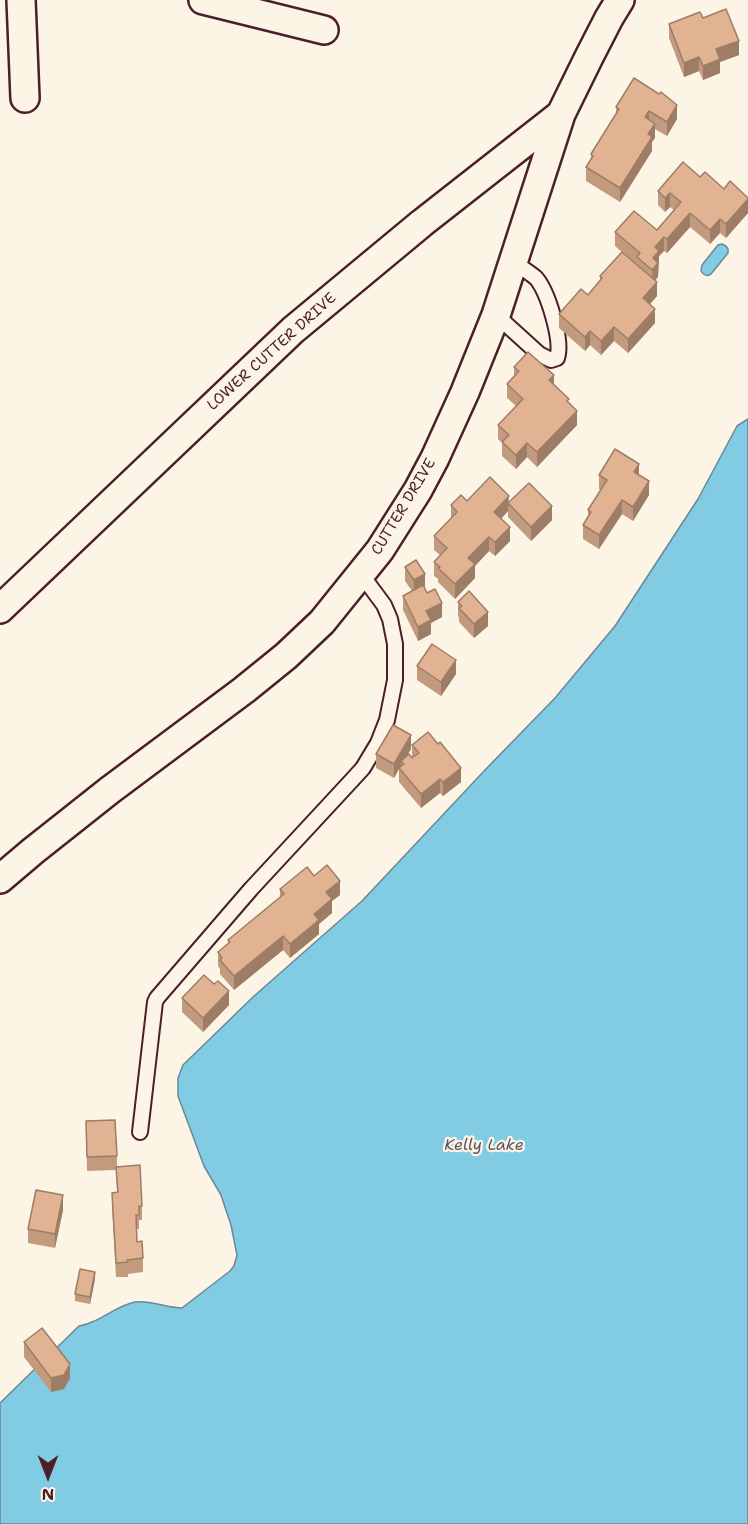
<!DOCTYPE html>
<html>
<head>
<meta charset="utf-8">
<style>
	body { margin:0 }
	#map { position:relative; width:748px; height:1524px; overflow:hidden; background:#fcf5e5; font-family:"Shantell Sans",sans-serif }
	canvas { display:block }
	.north { position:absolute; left:18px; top:1446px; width:60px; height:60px; -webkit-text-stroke:4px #fcf5e5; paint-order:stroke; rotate:180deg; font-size:16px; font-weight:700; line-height:24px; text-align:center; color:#4a1f2b }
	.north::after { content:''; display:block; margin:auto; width:21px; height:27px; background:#4a1f2b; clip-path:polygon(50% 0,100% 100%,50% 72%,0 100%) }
</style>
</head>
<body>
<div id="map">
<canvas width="748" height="1524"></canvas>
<div class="north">N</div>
</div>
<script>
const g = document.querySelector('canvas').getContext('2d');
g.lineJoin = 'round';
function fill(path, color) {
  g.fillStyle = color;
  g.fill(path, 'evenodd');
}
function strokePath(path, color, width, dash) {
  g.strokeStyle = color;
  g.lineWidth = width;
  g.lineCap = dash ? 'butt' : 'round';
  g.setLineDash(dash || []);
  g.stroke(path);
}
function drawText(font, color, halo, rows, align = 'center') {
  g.font = font + ' "Shantell Sans",sans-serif';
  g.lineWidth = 4.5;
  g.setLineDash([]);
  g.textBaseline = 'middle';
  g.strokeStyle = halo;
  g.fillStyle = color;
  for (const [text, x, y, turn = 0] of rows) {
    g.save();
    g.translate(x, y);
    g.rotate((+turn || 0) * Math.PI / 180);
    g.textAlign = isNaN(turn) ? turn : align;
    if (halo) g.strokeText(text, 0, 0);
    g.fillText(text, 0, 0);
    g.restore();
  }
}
const water = new Path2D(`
	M722,244L726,246L728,249V253L711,274C708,277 703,275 701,271L702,265L718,245Z
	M748,419V1524H0V1403L79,1326C83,1325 88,1324 92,1322C107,1316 119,1305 135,1302C151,1300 166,1308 182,1308L230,1271L234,1266L237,1255L231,1225L221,1195L204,1166L178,1096V1078L183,1065L253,997L362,901L485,770L555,698L615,626L698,499L737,426Z`);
fill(water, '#81cce2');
strokePath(water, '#6b8799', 1.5);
const lane = new Path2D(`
	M496,315L539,354L551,360L557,358C563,341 548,292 536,278C529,272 520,267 513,261
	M140,1132L155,1002L157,998L251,889L353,779L363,768L378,743L387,720L395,680V644L390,619L384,605L361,574`);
const street = new Path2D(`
	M21,0L25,98
	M203,0L324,30
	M0,609L293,330L422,223L561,114
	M0,879L33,851L110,790L244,690L286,656L322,622L380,550L418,490L435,458L465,392L496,315L561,114L589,57L609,18L620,0`);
strokePath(lane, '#4a1f2b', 18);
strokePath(street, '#4a1f2b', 32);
strokePath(lane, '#fcf5e5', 14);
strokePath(street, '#fcf5e5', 27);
fill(new Path2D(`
	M703,18L739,55L720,62V73L703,80L699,71L684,77L669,38V24Z
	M634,78L677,119L667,136L655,129V138L652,142V151L620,202L586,181V167L591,160V154L616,114V107Z
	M700,177L724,189L748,198V213L726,238L720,233L710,244L690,227L667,253L664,251L659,256L658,277L655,280L657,296L650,304L655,323L628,353L614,341L601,355L590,345L585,351L559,328V314L588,295L600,281V276L622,252L615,246V232L657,230L674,210L670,207L665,212L658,205V191Z
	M514,367L554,384L569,404L577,425L537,467L527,457L516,469L502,456V443L498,439V425L516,406L507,398V384L514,376Z
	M599,475H639L649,495L633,521L622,514L599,549L583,539V525L588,517V510L601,490L599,489Z
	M467,501L509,502L552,520L531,541L508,517V511L501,519L510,541L495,556L489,551L475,566V578L455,599L438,582V579L434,576V562L440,555L434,550V536L451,519V505Z
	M405,567L425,588L442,617L431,623V634L418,641L403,610V596L412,591L405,581Z
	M458,602L488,626L474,638L459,622V618L458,616Z
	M417,666L456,674L441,696L417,680Z
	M412,745L461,782L443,796L440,793L421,808L399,782V769L394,778L376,768V754L411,749L406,757L412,758Z
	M314,876L340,895L332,901V913L319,924V934L290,958L283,950L234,990L220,974V969L218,966V952L228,944V940L280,897V889Z
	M182,998L229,1005L203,1032L182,1012Z
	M86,1121L117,1156V1167L142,1206V1220H139V1229H137V1242L143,1258V1272L128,1274V1277H116L112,1207V1193L117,1192L116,1170L87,1171Z
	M63,1210L55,1248L28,1243V1229Z
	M95,1279L90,1304L75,1301V1294Z
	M24,1342L70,1378L64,1389L51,1392L24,1357Z`), '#c29a7e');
fill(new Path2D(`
	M739,41V55L720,62V73L703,80V66L716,49Z
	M699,57V71L684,77V63Z
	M677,105V119L667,136V122Z
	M649,111V125L645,117Z
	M655,124V138L652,142V151L620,202V188L648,134Z
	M670,193V207L665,212V198Z
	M748,199V213L726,238V224Z
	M690,213V227L667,253V239Z
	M720,219V233L710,244V230Z
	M664,237V251L659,256L658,277L652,284L653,258L655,247Z
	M657,282V296L643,312V298Z
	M655,309V323L628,353V339Z
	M614,327V341L601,355V341Z
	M590,331V345L585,351V337Z
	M554,375V389L549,380Z
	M577,411V425L537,467V452Z
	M527,443V457L516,469V455Z
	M639,464V478L634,472Z
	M649,481V495L633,521V507Z
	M509,496L508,511L494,526V512Z
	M622,500V514L599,549V535Z
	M552,506V520L531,541V527Z
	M510,527V541L495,556V542Z
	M489,537V551L475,566V578L455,599V584L468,558Z
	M425,574V588L414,594V580Z
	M442,603V617L431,623V634L418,641V627L426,611Z
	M488,612V626L474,638V624Z
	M456,660V674L441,696V682Z
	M411,735V749L403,763L401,761V765L394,778V764Z
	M461,768V782L443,796V782Z
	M440,779V793L421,808V794Z
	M340,881V895L332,901V913L319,924V934L290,958V944L314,914L326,892Z
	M283,936V950L234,990V976Z
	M229,991V1005L203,1032V1018Z
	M63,1195V1210L55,1248V1234Z
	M95,1272V1279L90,1304V1297Z
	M70,1364V1378L64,1389L51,1392V1378Z`), '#9e7d66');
const building = new Path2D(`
	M726,9L739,41L716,49L720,59L703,66L699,57L684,63L669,24L700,12L703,18Z
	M634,78L659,94L661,92L677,105L667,122L649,111L645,117L655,124L648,134L652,137L620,188L586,167L593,156L591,154L619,109L616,107Z
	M683,162L700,177L705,172L724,189L730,181L748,198V199L726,224L720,219L710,230L690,213L667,239L664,237L655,247L659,251L653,258L658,263L652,270L637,257L640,253L615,232L634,211L657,230L681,202L670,193L665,198L658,191Z
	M622,252L657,282L643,298L655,309L628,339L614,327L601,341L590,331L585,337L559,314L581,289L588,295L602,278L600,276Z
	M528,352L554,375L549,380L569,399L567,401L577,411L537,452L527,443L516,455L502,442L509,435L498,425L523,399L507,384L519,371L514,367Z
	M615,449L639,464L634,472L649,481L633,507L622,500L599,535L583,525L591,512L588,510L607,480L599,475Z
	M490,477L509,496L494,512L510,527L495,542L489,537L468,558L475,564L455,584L438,568L440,567L434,562L447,548L434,536L457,512L451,505L461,495L467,501Z
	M529,483L552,506L531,527L508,503Z
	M416,560L425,574L414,580L405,567Z
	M423,585L427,593L435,589L442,603L426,611L431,620L418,627L403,596Z
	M469,591L488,612L474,624L459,608L462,606L458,602Z
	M432,644L456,660L441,682L417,666Z
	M393,725L411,735L394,764L376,754Z
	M428,732L438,744L440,742L461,768L443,782L440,779L421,794L399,768L404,764L401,761L409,754L412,758L419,753L412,745Z
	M327,865L340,881L326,892L332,899L314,914L319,920L290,944L283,936L234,976L220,960L222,958L218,952L230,942L228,940L284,894L280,889L307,867L314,876Z
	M204,975L214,984L218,981L229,991L203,1018L182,998Z
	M115,1120L117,1156L87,1157L86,1121Z
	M140,1165L142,1206H139V1215H136L137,1242L142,1241L143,1258L127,1260L128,1262L116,1263L112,1193L118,1192L116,1167Z
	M36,1190L63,1195L55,1234L28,1229Z
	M80,1269L95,1272L90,1297L75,1294Z
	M42,1328L70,1364L64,1375L51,1378L24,1342Z`);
fill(building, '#e1b392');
strokePath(building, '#9e7d66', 1.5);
drawText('15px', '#4a1f2b', '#fcf5e5', [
	["LOWER CUTTER DRIVE",272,352,-42],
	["CUTTER DRIVE",404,507,-59]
]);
drawText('italic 16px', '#5a5362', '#fcf5e5', [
	["Kelly Lake",484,1146]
]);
</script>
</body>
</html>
